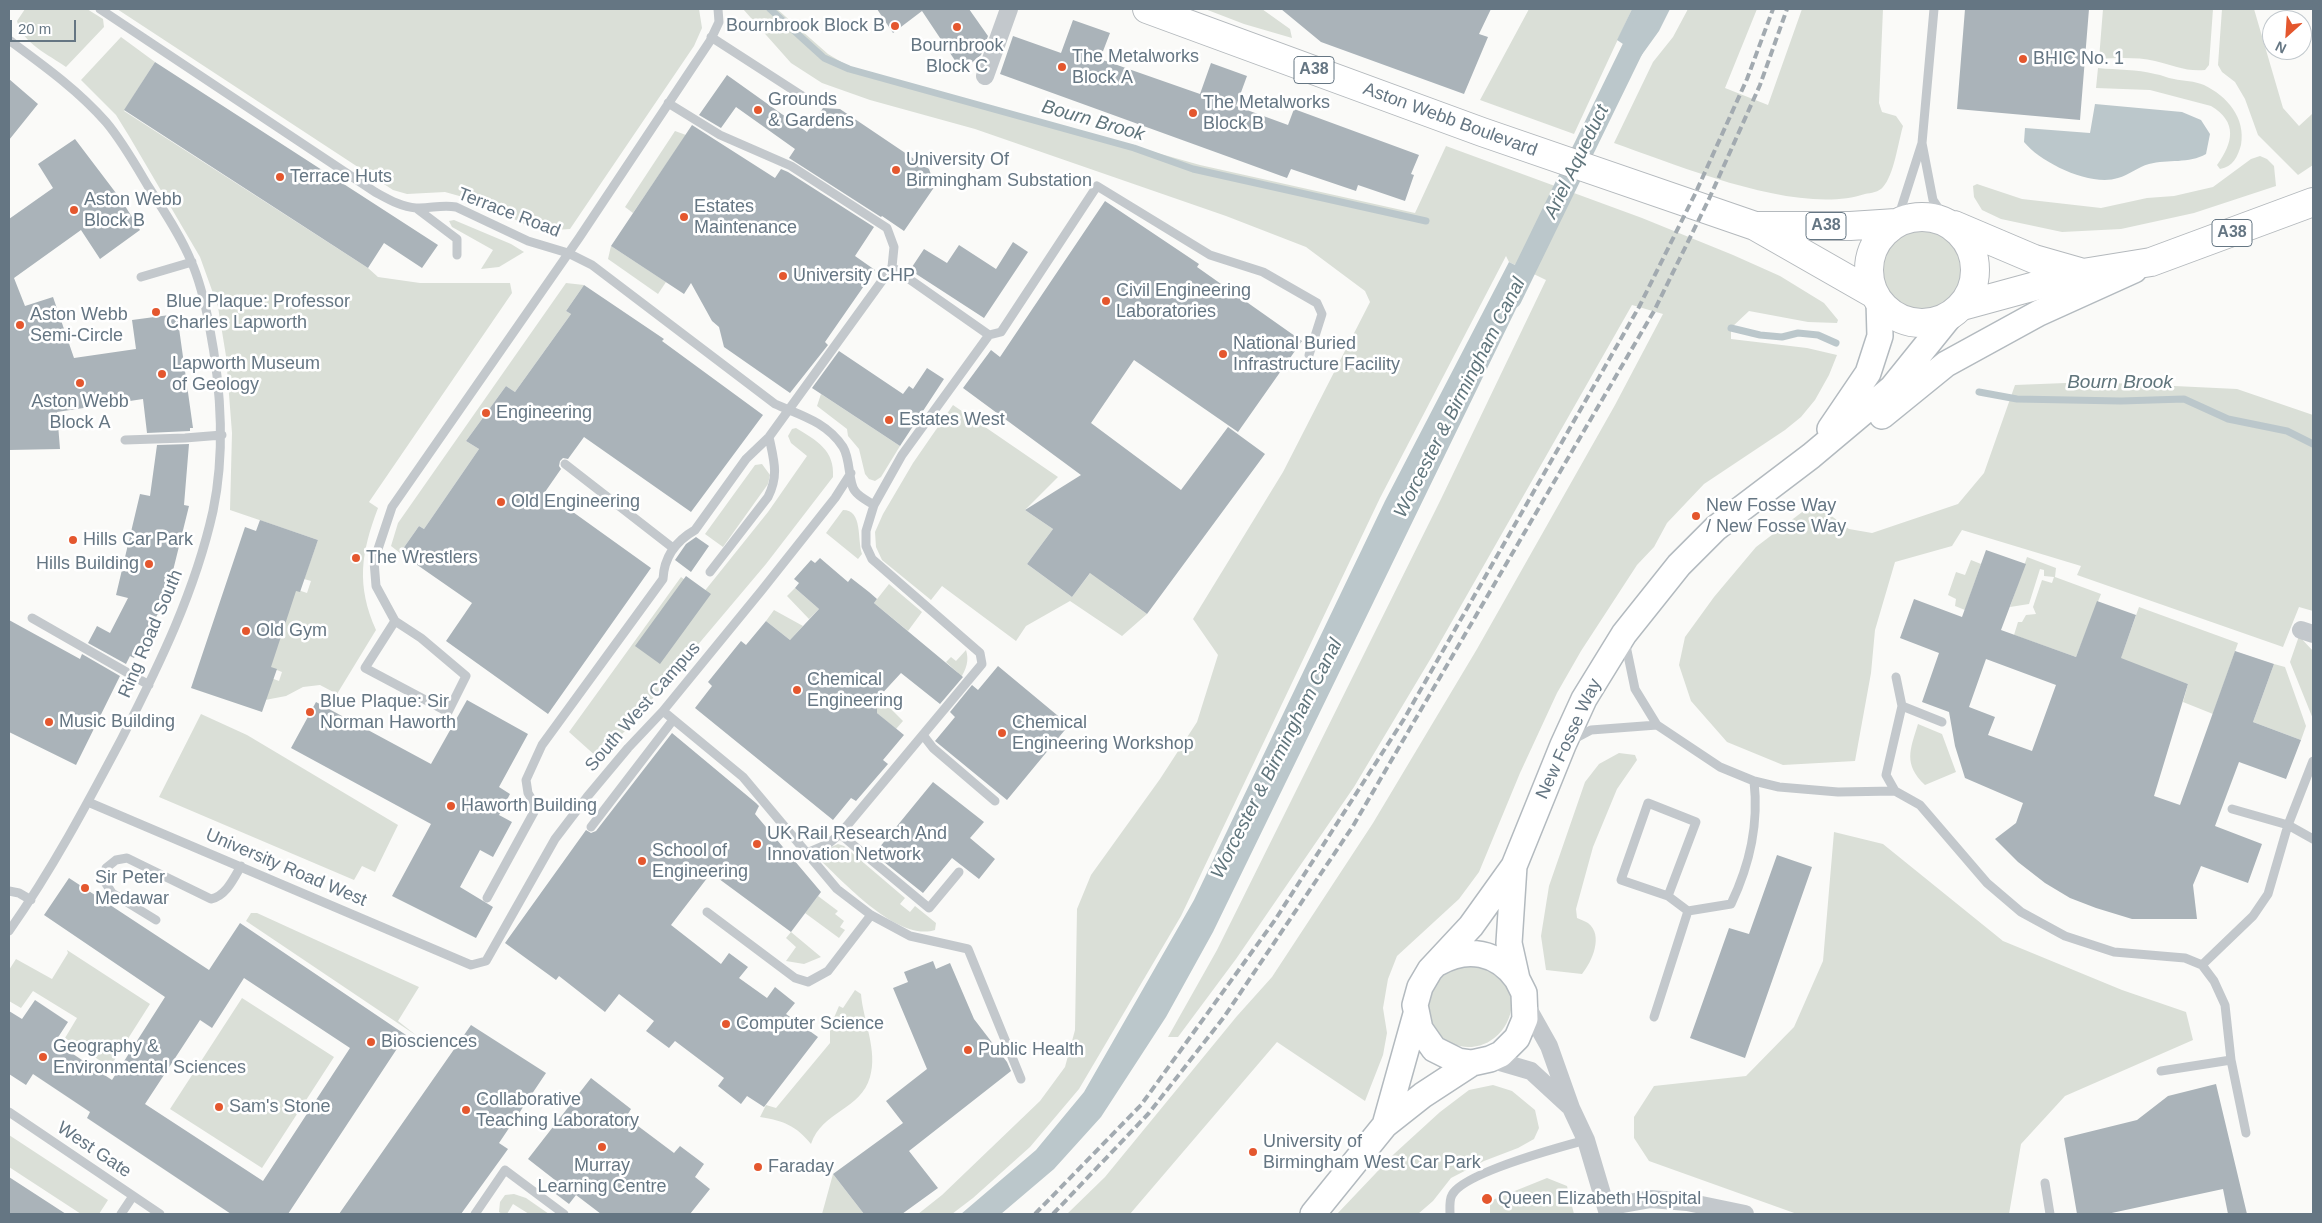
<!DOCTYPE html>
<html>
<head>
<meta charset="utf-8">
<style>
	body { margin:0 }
	#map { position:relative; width:2322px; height:1223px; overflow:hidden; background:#fafaf8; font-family:Helvetica,sans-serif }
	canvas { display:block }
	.frame { position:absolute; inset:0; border:10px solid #657683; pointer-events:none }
	.north { position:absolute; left:2262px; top:10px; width:50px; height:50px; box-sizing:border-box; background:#fff; border:1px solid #c1c8cd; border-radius:50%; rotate:206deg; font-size:14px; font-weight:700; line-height:20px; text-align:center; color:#657683 }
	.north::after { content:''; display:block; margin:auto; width:18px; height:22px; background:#e4572e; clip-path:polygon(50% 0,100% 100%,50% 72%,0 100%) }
	.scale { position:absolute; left:10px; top:20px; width:66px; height:22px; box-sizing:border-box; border:2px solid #657683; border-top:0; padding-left:6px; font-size:15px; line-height:18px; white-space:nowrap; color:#657683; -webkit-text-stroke:4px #fff; paint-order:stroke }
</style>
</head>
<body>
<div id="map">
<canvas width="2322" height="1223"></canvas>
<div class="frame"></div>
<div class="north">N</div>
<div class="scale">20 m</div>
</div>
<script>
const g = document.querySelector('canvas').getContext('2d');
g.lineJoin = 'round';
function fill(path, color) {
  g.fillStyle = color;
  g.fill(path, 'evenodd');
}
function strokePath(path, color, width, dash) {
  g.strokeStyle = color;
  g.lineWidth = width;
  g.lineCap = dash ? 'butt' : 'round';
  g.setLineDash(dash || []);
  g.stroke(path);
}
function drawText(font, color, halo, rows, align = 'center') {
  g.font = font + ' Helvetica,sans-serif';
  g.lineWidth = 5;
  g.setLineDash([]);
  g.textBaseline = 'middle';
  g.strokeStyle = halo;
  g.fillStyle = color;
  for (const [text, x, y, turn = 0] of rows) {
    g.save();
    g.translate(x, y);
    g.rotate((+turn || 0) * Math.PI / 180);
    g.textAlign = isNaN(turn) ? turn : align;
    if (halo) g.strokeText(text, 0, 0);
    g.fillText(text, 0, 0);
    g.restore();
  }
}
fill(new Path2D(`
	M25,9H87L103,19L104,27L66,67C49,55 22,43 17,21Z
	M117,9H699L702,28L694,46L570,229L540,231L470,199L445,192L407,194L393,190Z
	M743,9H777L828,54L848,66L1200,165L1415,213L1446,146L1642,218L1733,255L1780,276L1824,303L1838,320L1837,323L1808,322L1749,311L1731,328V339L1807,348L1837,355L1829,375L1815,400L1801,417L1785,430L1704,484L1667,523L1654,547L1637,565L1581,651L1557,693L1520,773L1479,872L1459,899L1397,956L1388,979L1383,1008L1387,1033L1383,1055L1365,1101L1277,1042L1130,1214H1067L1105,1177L1237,1016L1272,977L1373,823L1477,649L1615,405L1663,314L1632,305L1434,653L1354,787L1236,959L1178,1037H1168L1217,950L1441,499L1546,280L1509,262L1506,256L1380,498L1181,916L1079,1089L1030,1147L973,1198L952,1214H918L942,1195L1040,1101L1065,1067L1075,1030L1077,909L1091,875L1160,779L1197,722L1218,655L1193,619L1283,472L1370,302L1365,291L1306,247L1226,216L975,129L870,100L822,83L791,63Z
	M1205,9H1262L1290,29L1292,38L1244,24Z
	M1529,9H1632L1574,134L1480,100Z
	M1688,9H1757L1725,88L1768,105L1802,9H1883L1879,103L1882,112L1896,116L1903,126C1898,143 1894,175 1883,187C1879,192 1871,193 1865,194C1798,216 1680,166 1614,143L1653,62L1673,37Z
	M2103,9H2213L2209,65L2205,70C2186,72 2173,65 2155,61C2137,57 2117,58 2099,59Z
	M2222,9H2254L2283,108L2299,126L2312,114L2313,116V165L2298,175L2258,135L2245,99L2235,82L2222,72L2218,65Z
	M121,37L155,62L124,111L368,268L378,277L420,283H510L512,293L369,502L378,508C361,553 356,585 376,630L337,694L320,685L303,687L286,696L265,700L271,678L279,681L282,672L269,667L295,589L307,593L311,581L304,579L318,540L230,510L232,433L226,356L218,307L200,257L129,136L116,115L81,80Z
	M2098,68C2117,70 2137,69 2155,74C2162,75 2167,78 2174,79C2183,81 2195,81 2204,85C2227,96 2246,118 2241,145C2238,156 2233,167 2220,169L2217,165C2233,143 2238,122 2211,106L2150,90L2096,88Z
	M675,131L686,135L633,213L625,207Z
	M2260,156L2267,159L2274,166L2276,186L2194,213L2121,229L2062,232L2001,219L1982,210L1974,197L1973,186L1977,184L2022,199L2101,208L2147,198L2174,196L2213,187L2251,159Z
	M454,220L511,244L524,252L499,267L481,269L493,250L452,227L449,221Z
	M1878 270a44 44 0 1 1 88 0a44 44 0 1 1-88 0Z
	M611,246L666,282L658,294L608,259Z
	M566,283L584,285L566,311L571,314L515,392L506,386L466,441L479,449L424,529L419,526L400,553L391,546L398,523Z
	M2091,382L2237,389L2313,415V611L2299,607L2283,647L2077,575L2081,566L1962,530L1952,546L1895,562L1875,630L1871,673L1855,761L1783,765L1727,742L1691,701L1679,665L1685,637L1714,597L1756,547L1814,503L1849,529L1872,533L1958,504L1984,473L2015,385Z
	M821,394L900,446L881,477L875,481L869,479L865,474L859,449L848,436L847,429L817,406Z
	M953,405L1058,477L1025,510L1053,529L1027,564L1072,597L1097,564L1112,589L1147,614L1122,636L1070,601L1026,626L1016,641L942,586L931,600L882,560L876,547L875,532L883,514L913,463Z
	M796,428C816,440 835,450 833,477L766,564L626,730L598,758L569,732L681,577L703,593L768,512L807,456L791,443L788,436L792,429Z
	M762,464L770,475L768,484L723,547L705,534L755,465Z
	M843,510C863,510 857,539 862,554L858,559L826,533Z
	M2027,557L2056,568L2055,577L2101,594L2076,657L2014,635L2018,622H2022L2026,615L2036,614L2033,607L2042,580L2052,583L2054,577L2044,576V570L2040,569L2029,604L2010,607Z
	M1971,560L1981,564L1965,610L1955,606L1956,599L1948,595L1956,572L1965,575Z
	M889,584L922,612L908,631L874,603Z
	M795,588L819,609L809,619L787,596Z
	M2139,607L2238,643L2213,714L2183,702L2188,684L2150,670L2114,677Z
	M774,610L803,626L790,640L766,621Z
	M2299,636L2313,651V719L2290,662Z
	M966,650C973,671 952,688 940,703L935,700L958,673L946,662L951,657L956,661Z
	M2274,664L2285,667L2306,726L2301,740L2253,722Z
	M879,697L903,721L896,729L877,713V699Z
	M201,714L247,735L398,825L375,872L362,866L354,880L159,797Z
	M1918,724L1942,734L1956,772L1925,785C1903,764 1910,750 1918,724Z
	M1619,753L1635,755L1637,760L1617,789L1593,847L1576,909L1577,918C1581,920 1585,921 1588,923C1604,935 1592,962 1582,974L1546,970L1541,936L1549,886L1585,782L1599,764Z
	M1834,832L1883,844L2003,941L2122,990L2186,1012L2193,1040L2065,1096L2021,1144L2009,1214H1797L1649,1161L1634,1138V1117L1654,1086L1746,1076L1794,1027L1823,961Z
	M838,844L844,846L905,898L900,904L910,912L915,906L936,923L935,930C897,942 843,881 817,857L820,852Z
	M818,896L838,911L835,914L844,921L840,927L845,930L839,938L805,913Z
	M251,913H257L419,987L398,1021L417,1036L246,921Z
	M791,932L821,957L804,964L786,961L796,947L786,938Z
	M67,950L150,1004L110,1067L65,1038L77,1018L33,991L21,1008L9,1001V970L16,959L52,979L68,953Z
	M1485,964C1492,970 1503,977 1507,985C1522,1012 1499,1048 1468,1047C1451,1047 1429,1033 1426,1014C1426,1009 1427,1004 1427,999C1427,996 1427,990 1428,987C1431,980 1440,973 1446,967Z
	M855,990L861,994C863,1020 878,1051 870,1077C861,1110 822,1111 811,1144C795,1125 784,1121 760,1117L766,1105L776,1108L830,1043V1027L839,1006L843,1008Z
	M242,998L334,1057L262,1168L170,1109Z
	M1493,1085L1512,1091L1535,1110L1539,1128L1534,1139L1518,1148L1484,1161L1451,1178L1433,1201L1418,1214H1337L1394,1154L1440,1112L1469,1090Z
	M9,1135L108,1200L99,1214H81L9,1167Z
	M833,1174L864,1214H822Z
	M1547,1178L1567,1186L1574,1214H1490V1201Z
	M514,1194L526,1198L549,1214H529L513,1204L507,1214H502L499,1212L500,1202L505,1195Z`), '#dadfd7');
fill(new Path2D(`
	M1632,9H1670L1659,31L1641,56L1617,40Z
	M2095,104L2182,112L2201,120L2210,134L2206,154C2189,164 2168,159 2149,164C2138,167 2129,175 2118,178C2091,187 2041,163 2024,142L2025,128L2090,133Z
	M1509,262L1533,274L1213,932L1166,1017L1101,1117L1054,1169L1001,1214H961L1036,1150L1084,1092L1194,900L1385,501Z`), '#bbc7cb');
strokePath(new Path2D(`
	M770,9L824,58L849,69L1134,148L1193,169L1426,221
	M1731,328L1760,335L1782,337L1798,333L1818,335L1836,343
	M1979,392L2017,399L2121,401L2184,399L2228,419L2287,431L2313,444`), '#bbc7cb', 7);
strokePath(new Path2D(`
	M1511,298L1652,9`), '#bbc7cb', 22);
fill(new Path2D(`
	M877,9H969L988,36L981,55L962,71L922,11L893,33Z
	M1281,9H1491L1479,34L1488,37L1464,94L1321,42Z
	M1965,9H2089L2080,120L1957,109Z
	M1073,20L1110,33L1100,59L1200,94L1211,63L1247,76L1236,106L1288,125L1294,109L1419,155L1411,174L1414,175L1405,201L1358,185L1356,191L1291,169L1287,178L1000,74L1013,36L1061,53Z
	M155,62L438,245L422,268L384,243L368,268L124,110Z
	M727,75L807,132L823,108L840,109L929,169L935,186L904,231L882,216L881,217L789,158L795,149L736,107L721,128L699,115Z
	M9,79L38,104L9,140Z
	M692,125L775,178L781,169L788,172L874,227L855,256L875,270L825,342L828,345L790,393L724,347L719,327L712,321L691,283L684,294L611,246Z
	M75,139L122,201L140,230L100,259L81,230L14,278L25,306L53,297L74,358L136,349L132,320L177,314L193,428H190V431L147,433L143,399L57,412L60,449L9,450V219L53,188L38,164Z
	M1105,201L1199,264L1197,267L1302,341L1238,432L1134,360L1091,423L1181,490L1228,427L1265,454L1147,614L1090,573L1072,597L1027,564L1053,529L1025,510L1081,475L963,388L991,350L1000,357Z
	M1013,242L1028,252L984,318L910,270L924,249L947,263L959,245L996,269Z
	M584,285L664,339L662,341L763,415L691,512L584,437L568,459L563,458L560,461L559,466L561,469L545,492L651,568L548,714L446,641L472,603L400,553L419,526L424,529L479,449L466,441L506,386L515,392L571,314L566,311Z
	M839,351L903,394L909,386L913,389L927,368L944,379L900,446L812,388Z
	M189,444L184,505L189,506L164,607L162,606L134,658L130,656L126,664L88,643L97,626L110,633L128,598L116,595L140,494L150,496L157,445Z
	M260,520L318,540L300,592L296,591L271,667L277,669L262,712L191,688L245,527L256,531Z
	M696,537L709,546L691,572L675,560L686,544Z
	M1986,550L2026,564L2001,630L2076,657L2097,601L2136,615L2121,658L2188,684L2154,796L2180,805L2235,651L2274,664L2253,722L2301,740L2286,779L2239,762L2215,826L2262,844L2248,883L2201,866L2193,885L2197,919H2132L2096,908L2070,898L2045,883L2018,862L1995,839L2016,823L2023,803L1965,778L1955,746L1949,712L1922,702L1939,653L1900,638L1914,599L1962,617ZM1986,659L2056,685L2032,751L1988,735L1995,717L1969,707Z
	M820,558L848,582L851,578L869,592L877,599L874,603L963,677L940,704L901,673L877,699V713L904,735L883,760L888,764L856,801L851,798L833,820L695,708L712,686L708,682L741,641L746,645L766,621L790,640L819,609L795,588L799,583L794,579L811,560L815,563Z
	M686,576L711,594L660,664L635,646Z
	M9,620L80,659L82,654L120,676L76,765L9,732Z
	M998,666L1069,725L1007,800L935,741L955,717L950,712L972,685L978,690Z
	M467,700L528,734L499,787L510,794L499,815L512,822L493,857L480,850L460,887L493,907L476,938L392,896L431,824L291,748L316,702L431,764Z
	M672,733L756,803L759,806L755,814L821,892L791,932L711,873L671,925L721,964L729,953L748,967L739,978L767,998L775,987L795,1003L786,1014L818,1037L764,1107L747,1096L741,1104L718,1086L724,1078L675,1041L669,1048L646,1031L654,1021L619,994L605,1012L559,976L556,980L505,943L586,830L591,833L596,831Z
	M933,782L984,822L970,838L995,859L979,879L952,858L923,893L874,854Z
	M1777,855L1812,867L1745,1058L1690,1038L1729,928L1749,934Z
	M69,878L209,970L240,923L406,1035L288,1214H231L87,1118L90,1112L33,1074L26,1085L9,1074V1011L22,1019L35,1000L68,1022L55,1042L112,1080L165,997L44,915ZM244,978L350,1048L263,1181L145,1104L200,1020L212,1028Z
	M933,961L936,969L950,963L974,1019L1007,1062L1011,1071L909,1151L938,1188L902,1214H864L833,1174L903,1123L886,1101L927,1069L893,988L908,982L904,972Z
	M471,1025L546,1073L499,1143L508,1149L461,1214H339Z
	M591,1078L631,1109L626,1117L674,1153L680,1146L704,1164L695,1177L710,1189L690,1214H601L576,1195L569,1204L548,1188L555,1180L528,1159Z
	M2216,1084L2247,1214H2228L2223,1189L2107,1214H2077L2064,1138L2137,1120L2168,1096Z
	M9,1177L66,1214H9Z`), '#aab3b9');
const secondary = new Path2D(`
	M1882,416L1946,364L2039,313L2134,270
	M1830,429L1868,373L1880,336L1879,301
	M1514,866L1509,943L1517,979L1524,993L1525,1019L1517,1038L1501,1054L1490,1059L1472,1063L1458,1061L1434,1049L1420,1029L1415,1005L1420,987L1430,970L1471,926L1514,866L1563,745L1584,699L1624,634L1679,565L1716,528L1811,456L1892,388L1950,316
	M1438,963C1467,946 1498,952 1517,979
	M1385,1125L1416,1014
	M1313,1214L1385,1125L1423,1095L1472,1063`);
const highway = new Path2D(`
	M1147,9L1482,132L1755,226L1874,294
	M1869 270a53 53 0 1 1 106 0a53 53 0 1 1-106 0Z
	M1954,225L2034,259L2083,273
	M1757,226H1850L1896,223
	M1962,306L2083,273L2151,262L2313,202`);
strokePath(secondary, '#b3babf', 28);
strokePath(highway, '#b4b9bd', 30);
strokePath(new Path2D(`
	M100,9L375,192C388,199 401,207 416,208C430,209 441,204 456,207L528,241L568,253L592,265L775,404C800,415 827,422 843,447C851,460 848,483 855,491C859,497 868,501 874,505
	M711,37L807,99
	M9,40C43,65 78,90 106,122C122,141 135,164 148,186C163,210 180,234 191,261C200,281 205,303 209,324C221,386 226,449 213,511C195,592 159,665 122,738C87,804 52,870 9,931
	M1922,143L1934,9
	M416,208L457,239V255
	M1897,221L1922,143L1933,200L1948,223
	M892,267L989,335
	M141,277L192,262
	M125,440L185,438L222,435
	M565,464L673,548
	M710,572L768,497C779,475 774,461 769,437
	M32,618L149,685
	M395,621L365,668L448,712L466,676L421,638L395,621L376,586L374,561L392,507L579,238L710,41L719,22L718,9
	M1625,641L1635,689L1657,725L1720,767L1754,781L1779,787L1838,792L1895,791
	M1896,677L1902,706L1886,775L1895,791L1920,805L1987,883L2021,912L2065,936L2114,952L2185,958L2202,965L2253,916L2268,894L2288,825L2313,761
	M1902,706L1942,722
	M663,711L743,777L837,889L871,915L910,936L968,949L1021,1079
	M923,735L933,748L995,801
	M1572,740L1591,730L1657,725
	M88,802L471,965L486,961L555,839L587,797L628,748L663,711L762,590L835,498L851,473
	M2232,809L2288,825L2313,839
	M591,827L673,720
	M840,834L929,908L959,872
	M807,853L828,844L840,834L982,664L980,653L872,559L866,546V531L874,505L902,455L989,335L1001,332L1097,186L1210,255L1263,272L1317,303L1322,314L1309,355
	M9,891L19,893L31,900
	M1668,896L1621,880L1648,803L1696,822L1668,896L1688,911L1731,904C1750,864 1759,825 1754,781
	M487,898L534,812V803L528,793L526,780L542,745L663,579C664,557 676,541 695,530L746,459L769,437L892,267L894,247L887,228L791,166L720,135L668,103
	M707,912L795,978L808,982L828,971L871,915
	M156,920L112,893L105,882L106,868L116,860L127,858L211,899C226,896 234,878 241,866
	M2202,965L2214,981L2225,1005L2231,1060L2246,1133
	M1654,1017L1688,911
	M2161,1071L2231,1060
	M9,1112L160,1214
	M2045,1183L2050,1214
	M121,1214L133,1196
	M475,1214L505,1170L564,1214
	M1450,1214C1450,1209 1449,1200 1452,1195C1463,1173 1560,1147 1586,1140`), '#c3c8cc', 9);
strokePath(new Path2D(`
	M985,76L1009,9
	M2301,630L2313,634
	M1526,1005L1549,1046L1571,1108L1586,1140L1608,1214
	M1490,1059L1531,1071L1569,1106
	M1606,1207L1651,1199L1687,1202L1745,1214`), '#c3c8cc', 18);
strokePath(secondary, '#fff', 25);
strokePath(highway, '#fff', 28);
strokePath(new Path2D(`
	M1035,1214L1141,1105L1275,920L1404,719L1639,307L1696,192L1747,79L1773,9
	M1053,1214L1149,1113L1224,1017L1353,826L1654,311L1709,199L1760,85L1787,9`), '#a2aab0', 4, [8, 4]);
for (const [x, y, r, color] of [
	[895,26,5,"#e4572e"],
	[957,27,5,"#e4572e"],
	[2023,59,5,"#e4572e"],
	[1062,67,5,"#e4572e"],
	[758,110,5,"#e4572e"],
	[1193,113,5,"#e4572e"],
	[896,170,5,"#e4572e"],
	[280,177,5,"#e4572e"],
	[74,210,5,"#e4572e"],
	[684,217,5,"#e4572e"],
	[783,276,5,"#e4572e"],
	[1106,301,5,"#e4572e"],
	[156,312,5,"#e4572e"],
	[20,325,5,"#e4572e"],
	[1223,354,5,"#e4572e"],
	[162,374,5,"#e4572e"],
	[80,383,5,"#e4572e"],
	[486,413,5,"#e4572e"],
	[889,420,5,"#e4572e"],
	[501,502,5,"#e4572e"],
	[1696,516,5,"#e4572e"],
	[73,540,5,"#e4572e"],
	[356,558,5,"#e4572e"],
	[149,564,5,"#e4572e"],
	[246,631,5,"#e4572e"],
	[797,690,5,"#e4572e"],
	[310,712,5,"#e4572e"],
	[49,722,5,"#e4572e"],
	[1002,733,5,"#e4572e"],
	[451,806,5,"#e4572e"],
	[757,844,5,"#e4572e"],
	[642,861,5,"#e4572e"],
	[85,888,5,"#e4572e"],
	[726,1024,5,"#e4572e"],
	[371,1042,5,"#e4572e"],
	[968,1050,5,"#e4572e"],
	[43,1057,5,"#e4572e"],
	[219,1107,5,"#e4572e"],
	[466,1110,5,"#e4572e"],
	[602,1147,5,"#e4572e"],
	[1253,1152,5,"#e4572e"],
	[758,1167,5,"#e4572e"],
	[1487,1199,6,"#e4572e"]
]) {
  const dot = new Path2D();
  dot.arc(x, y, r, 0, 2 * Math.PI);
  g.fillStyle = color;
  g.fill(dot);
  strokePath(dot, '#fff', 2);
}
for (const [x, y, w] of [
	[1314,70,40],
	[1826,226,40],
	[2232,233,40]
]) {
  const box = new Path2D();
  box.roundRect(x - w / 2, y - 13.5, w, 27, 4);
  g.fillStyle = '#fff';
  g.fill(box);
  strokePath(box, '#657683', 1);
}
drawText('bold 16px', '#657683', null, [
	["A38",1314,70],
	["A38",1826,226],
	["A38",2232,233]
]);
drawText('18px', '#657683', '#fff', [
	["Bournbrook Block B",885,26,"right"],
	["Bournbrook",957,46,"center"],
	["Block C",957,67,"center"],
	["The Metalworks",1072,57],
	["Block A",1072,78],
	["BHIC No. 1",2033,59],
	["Grounds",768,100],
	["& Gardens",768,121],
	["The Metalworks",1203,103],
	["Block B",1203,124],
	["University Of",906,160],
	["Birmingham Substation",906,181],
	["Terrace Huts",290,177],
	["Aston Webb",84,200],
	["Block B",84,221],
	["Estates",694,207],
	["Maintenance",694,228],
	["University CHP",793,276],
	["Civil Engineering",1116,291],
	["Laboratories",1116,312],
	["Blue Plaque: Professor",166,302],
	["Charles Lapworth",166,323],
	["Aston Webb",30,315],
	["Semi-Circle",30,336],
	["National Buried",1233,344],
	["Infrastructure Facility",1233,365],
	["Lapworth Museum",172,364],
	["of Geology",172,385],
	["Aston Webb",80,402,"center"],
	["Block A",80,423,"center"],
	["Engineering",496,413],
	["Estates West",899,420],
	["Old Engineering",511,502],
	["New Fosse Way",1706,506],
	["/ New Fosse Way",1706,527],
	["Hills Car Park",83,540],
	["The Wrestlers",366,558],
	["Hills Building",139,564,"right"],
	["Old Gym",256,631],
	["Chemical",807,680],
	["Engineering",807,701],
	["Blue Plaque: Sir",320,702],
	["Norman Haworth",320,723],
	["Music Building",59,722],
	["Chemical",1012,723],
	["Engineering Workshop",1012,744],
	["Haworth Building",461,806],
	["UK Rail Research And",767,834],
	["Innovation Network",767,855],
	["School of",652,851],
	["Engineering",652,872],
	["Sir Peter",95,878],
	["Medawar",95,899],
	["Computer Science",736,1024],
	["Biosciences",381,1042],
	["Geography &",53,1047],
	["Environmental Sciences",53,1068],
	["Public Health",978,1050],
	["Collaborative",476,1100],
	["Teaching Laboratory",476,1121],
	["Sam's Stone",229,1107],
	["University of",1263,1142],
	["Birmingham West Car Park",1263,1163],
	["Murray",602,1166,"center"],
	["Learning Centre",602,1187,"center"],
	["Faraday",768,1167],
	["Queen Elizabeth Hospital",1498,1199]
], 'left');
drawText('18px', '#657683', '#fff', [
	["Aston Webb Boulevard",1450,120,20],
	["Terrace Road",509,213,21],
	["Ring Road South",151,634,-67],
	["South West Campus",643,707,-49],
	["New Fosse Way",1569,739,-65],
	["University Road West",286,868,23],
	["West Gate",94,1150,34]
]);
drawText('italic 19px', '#60757c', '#fff', [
	["Bourn Brook",1093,121,16],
	["Ariel Aqueduct",1577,162,-64],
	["Bourn Brook",2120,383],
	["Worcester & Birmingham Canal",1460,398,-63],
	["Worcester & Birmingham Canal",1277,759,-63]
]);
</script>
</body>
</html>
